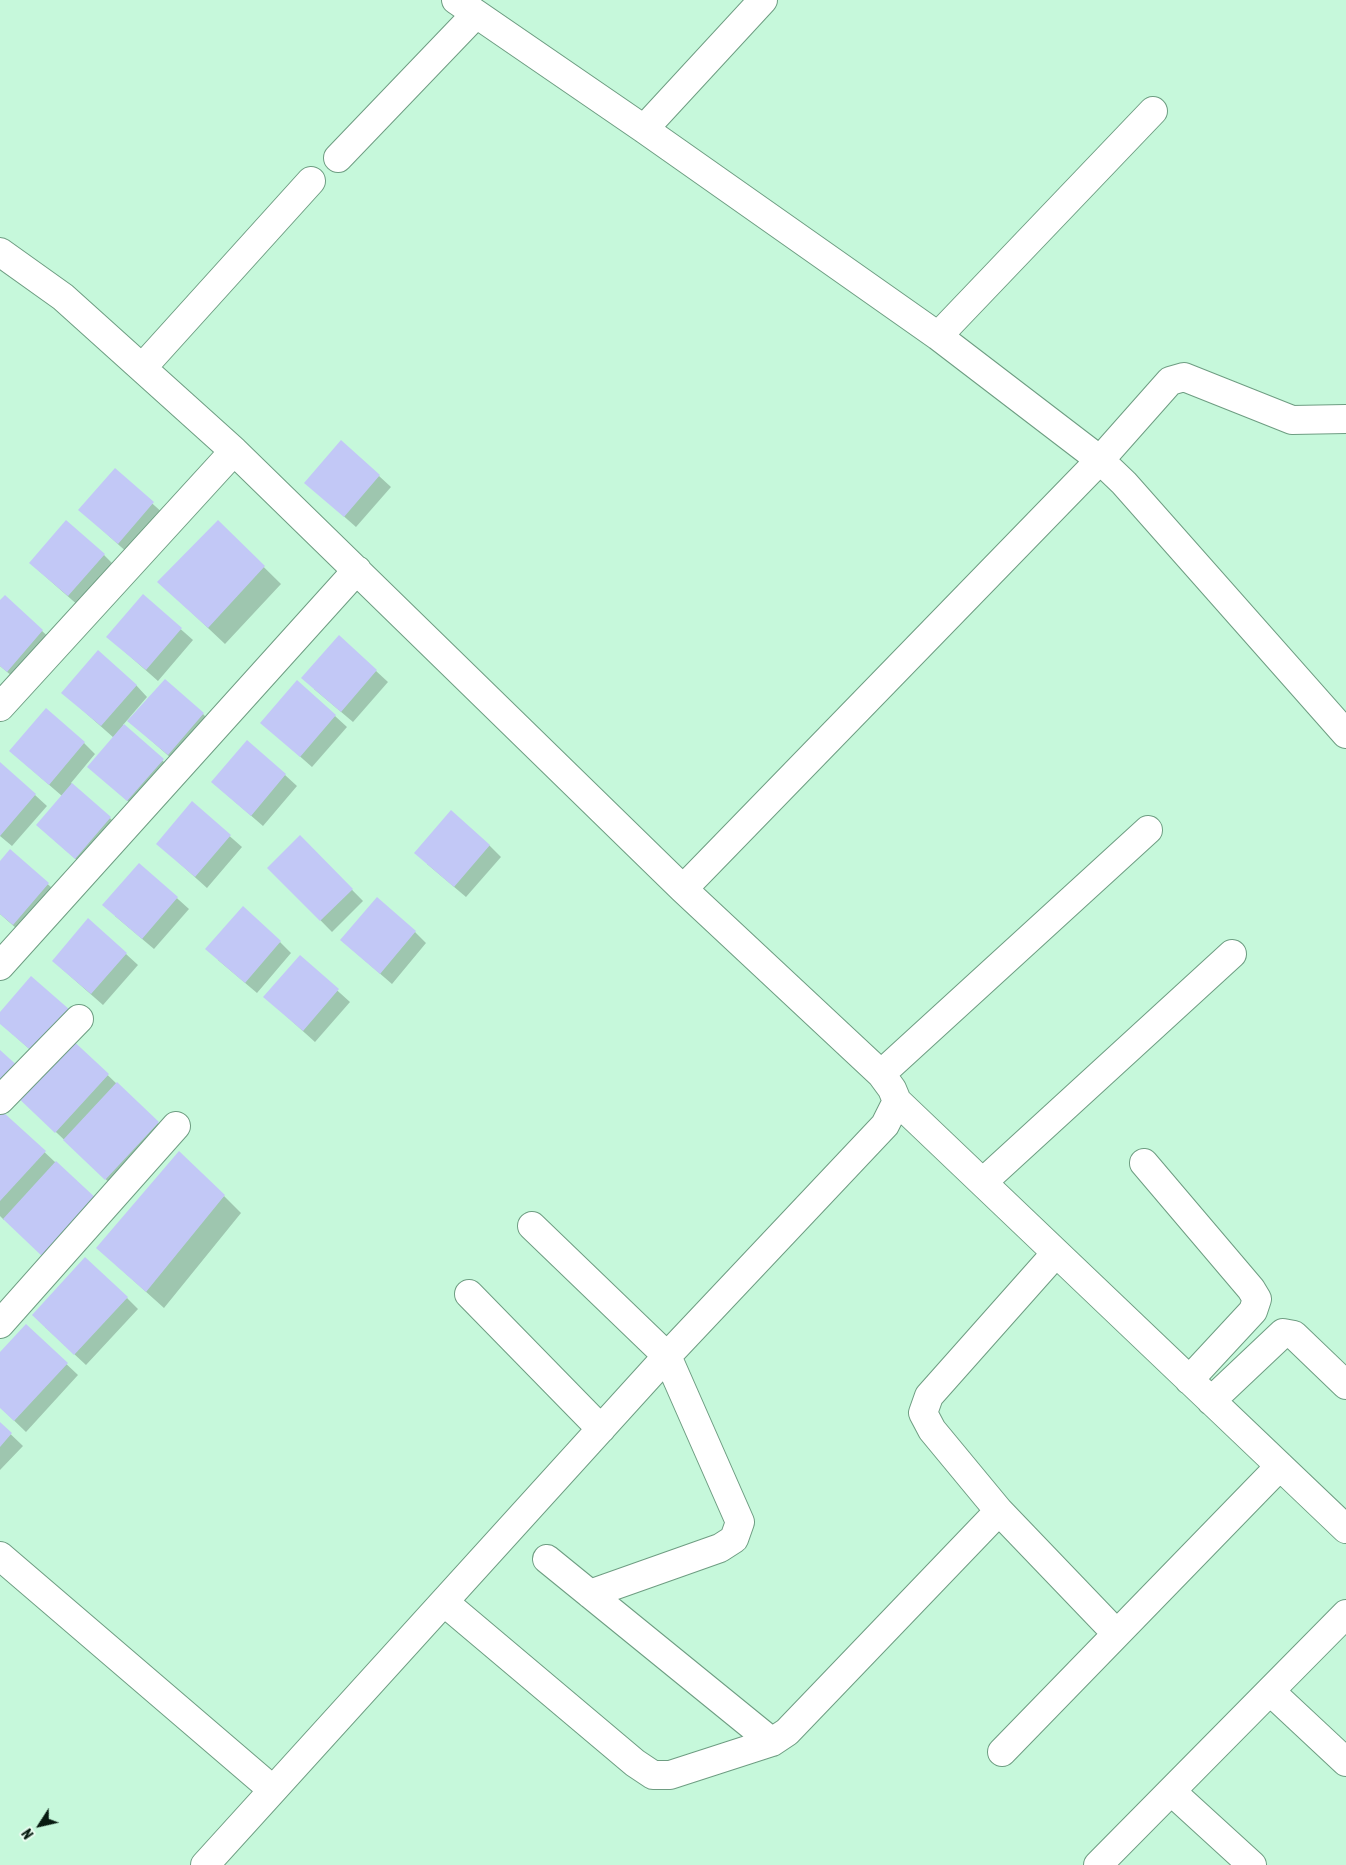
<!DOCTYPE html>
<html>
<head>
<meta charset="utf-8">
<style>
	body { margin:0 }
	#map { position:relative; width:1346px; height:1865px; overflow:hidden; background:#c6f8db; font-family:"Asap Condensed",sans-serif }
	canvas { display:block }
	.north { position:absolute; left:15px; top:1800px; width:50px; height:50px; -webkit-text-stroke:4px #eafdf1; paint-order:stroke; rotate:235deg; font-size:14px; font-weight:700; line-height:20px; text-align:center; color:#081b11 }
	.north::after { content:''; display:block; margin:auto; width:18px; height:22px; background:#081b11; clip-path:polygon(50% 0,100% 100%,50% 72%,0 100%) }
</style>
</head>
<body>
<div id="map">
<canvas width="1346" height="1865"></canvas>
<div class="north">N</div>
</div>
<script>
const g = document.querySelector('canvas').getContext('2d');
g.lineJoin = 'round';
function fill(path, color) {
  g.fillStyle = color;
  g.fill(path, 'evenodd');
}
function strokePath(path, color, width, dash) {
  g.strokeStyle = color;
  g.lineWidth = width;
  g.lineCap = dash ? 'butt' : 'round';
  g.setLineDash(dash || []);
  g.stroke(path);
}
fill(new Path2D(`
	M342,442L391,487L356,527L306,483Z
	M115,470L165,515L130,555L80,510Z
	M218,522L281,584L225,644L159,582Z
	M104,555L115,566L80,607L30,563Z
	M143,596L193,640L158,681L108,637Z
	M5,597L54,642L19,682L0,666V602Z
	M339,637L388,682L353,722L314,689Z
	M136,685L147,697L123,725L174,771L139,811L89,767L114,738L62,692Z
	M203,714L214,725L180,766L129,721Z
	M335,716L347,727L312,767L262,723Z
	M84,743L95,754L71,783L122,829L87,869L37,825L62,796L10,751Z
	M0,763L47,806L12,846L0,836Z
	M285,775L297,786L263,826L212,782Z
	M192,803L242,847L207,888L158,844Z
	M300,837L363,901L332,932L269,868Z
	M489,845L501,857L466,897L427,864Z
	M10,851L60,895L25,936L0,914V863Z
	M139,864L189,909L154,949L115,916Z
	M415,932L426,943L392,984L341,940Z
	M280,942L291,953L257,993L218,960Z
	M126,954L138,965L103,1005L53,961Z
	M300,957L350,1002L315,1042L265,997Z
	M0,1014L68,1037L169,1134L117,1190L17,1095L3,1113L56,1163L4,1220L0,1216V1052L19,1069L44,1062L0,1023Z
	M224,1196L241,1213L164,1308L115,1264Z
	M127,1298L138,1309L86,1365L45,1327Z
	M26,1326L78,1375L26,1432L0,1407V1353Z
	M0,1424L23,1446L0,1470Z`), '#0003');
fill(new Path2D(`
	M341,440L380,475L344,517L304,483Z
	M115,468L154,502L118,544L78,510Z
	M66,520L105,554L68,596L29,563Z
	M218,520L265,566L208,628L157,582Z
	M143,594L182,628L146,670L106,637Z
	M5,595L43,630L7,672L0,666V600Z
	M339,635L377,670L341,712L301,678Z
	M98,650L137,685L101,726L61,693Z
	M165,679L204,713L168,755L127,721Z
	M297,680L336,715L300,757L260,723Z
	M46,708L85,742L49,785L9,751Z
	M124,724L164,759L127,801L87,767Z
	M247,740L286,774L251,816L211,782Z
	M0,762L36,794L0,836Z
	M72,783L111,817L75,859L36,825Z
	M192,801L231,835L195,877L156,844Z
	M451,810L490,845L454,887L414,853Z
	M300,835L353,889L320,921L267,868Z
	M10,849L49,883L13,925L0,914V861Z
	M139,863L178,897L142,939L102,905Z
	M377,897L416,931L380,974L340,940Z
	M243,906L281,941L245,983L205,949Z
	M88,918L127,953L91,994L52,961Z
	M300,955L339,989L303,1031L263,997Z
	M31,976L70,1010L34,1053L0,1024V1012Z
	M67,1035L109,1074L55,1133L13,1093Z
	M0,1050L20,1068L0,1092Z
	M117,1082L159,1122L105,1180L63,1140Z
	M3,1112L46,1151L0,1201V1115Z
	M179,1151L225,1195L146,1292L96,1248Z
	M56,1161L99,1201L45,1259L3,1219Z
	M85,1257L128,1297L74,1355L32,1315Z
	M26,1324L68,1363L14,1421L0,1408V1352Z
	M0,1422L12,1433L0,1447Z`), '#c2c8f6');
const minor = new Path2D(`
	M456,0L644,129L938,336L1100,460L1124,483L1346,734
	M644,129L763,0
	M338,158L476,14
	M0,252L63,297L234,451L683,889L881,1074L892,1089L897,1101L885,1125L667,1356L205,1865
	M938,336L1153,111
	M142,368L311,181
	M0,707L234,451
	M683,889L1100,460L1170,381L1184,377L1292,420L1346,419
	M0,966L357,570
	M881,1074L1148,830
	M0,1100L79,1019
	M897,1101L1346,1529
	M1144,1163L1251,1289L1257,1299L1253,1311L1189,1380
	M983,1182L1232,954
	M532,1226L667,1356L740,1522L734,1539L720,1548L590,1594
	M1056,1253L929,1396L923,1413L932,1430L999,1511L1116,1633
	M469,1294L601,1429
	M0,1324L176,1126
	M1211,1401L1283,1333L1294,1335L1346,1385
	M0,1556L273,1790
	M547,1559L772,1742
	M444,1602L635,1763L653,1775H670L772,1742L787,1732L999,1511
	M1270,1691L1346,1762
	M1002,1752L1280,1466
	M1172,1792L1252,1865
	M1098,1865L1346,1614`);
strokePath(minor, '#6e9d82', 30);
strokePath(minor, '#fff', 28);
</script>
</body>
</html>
